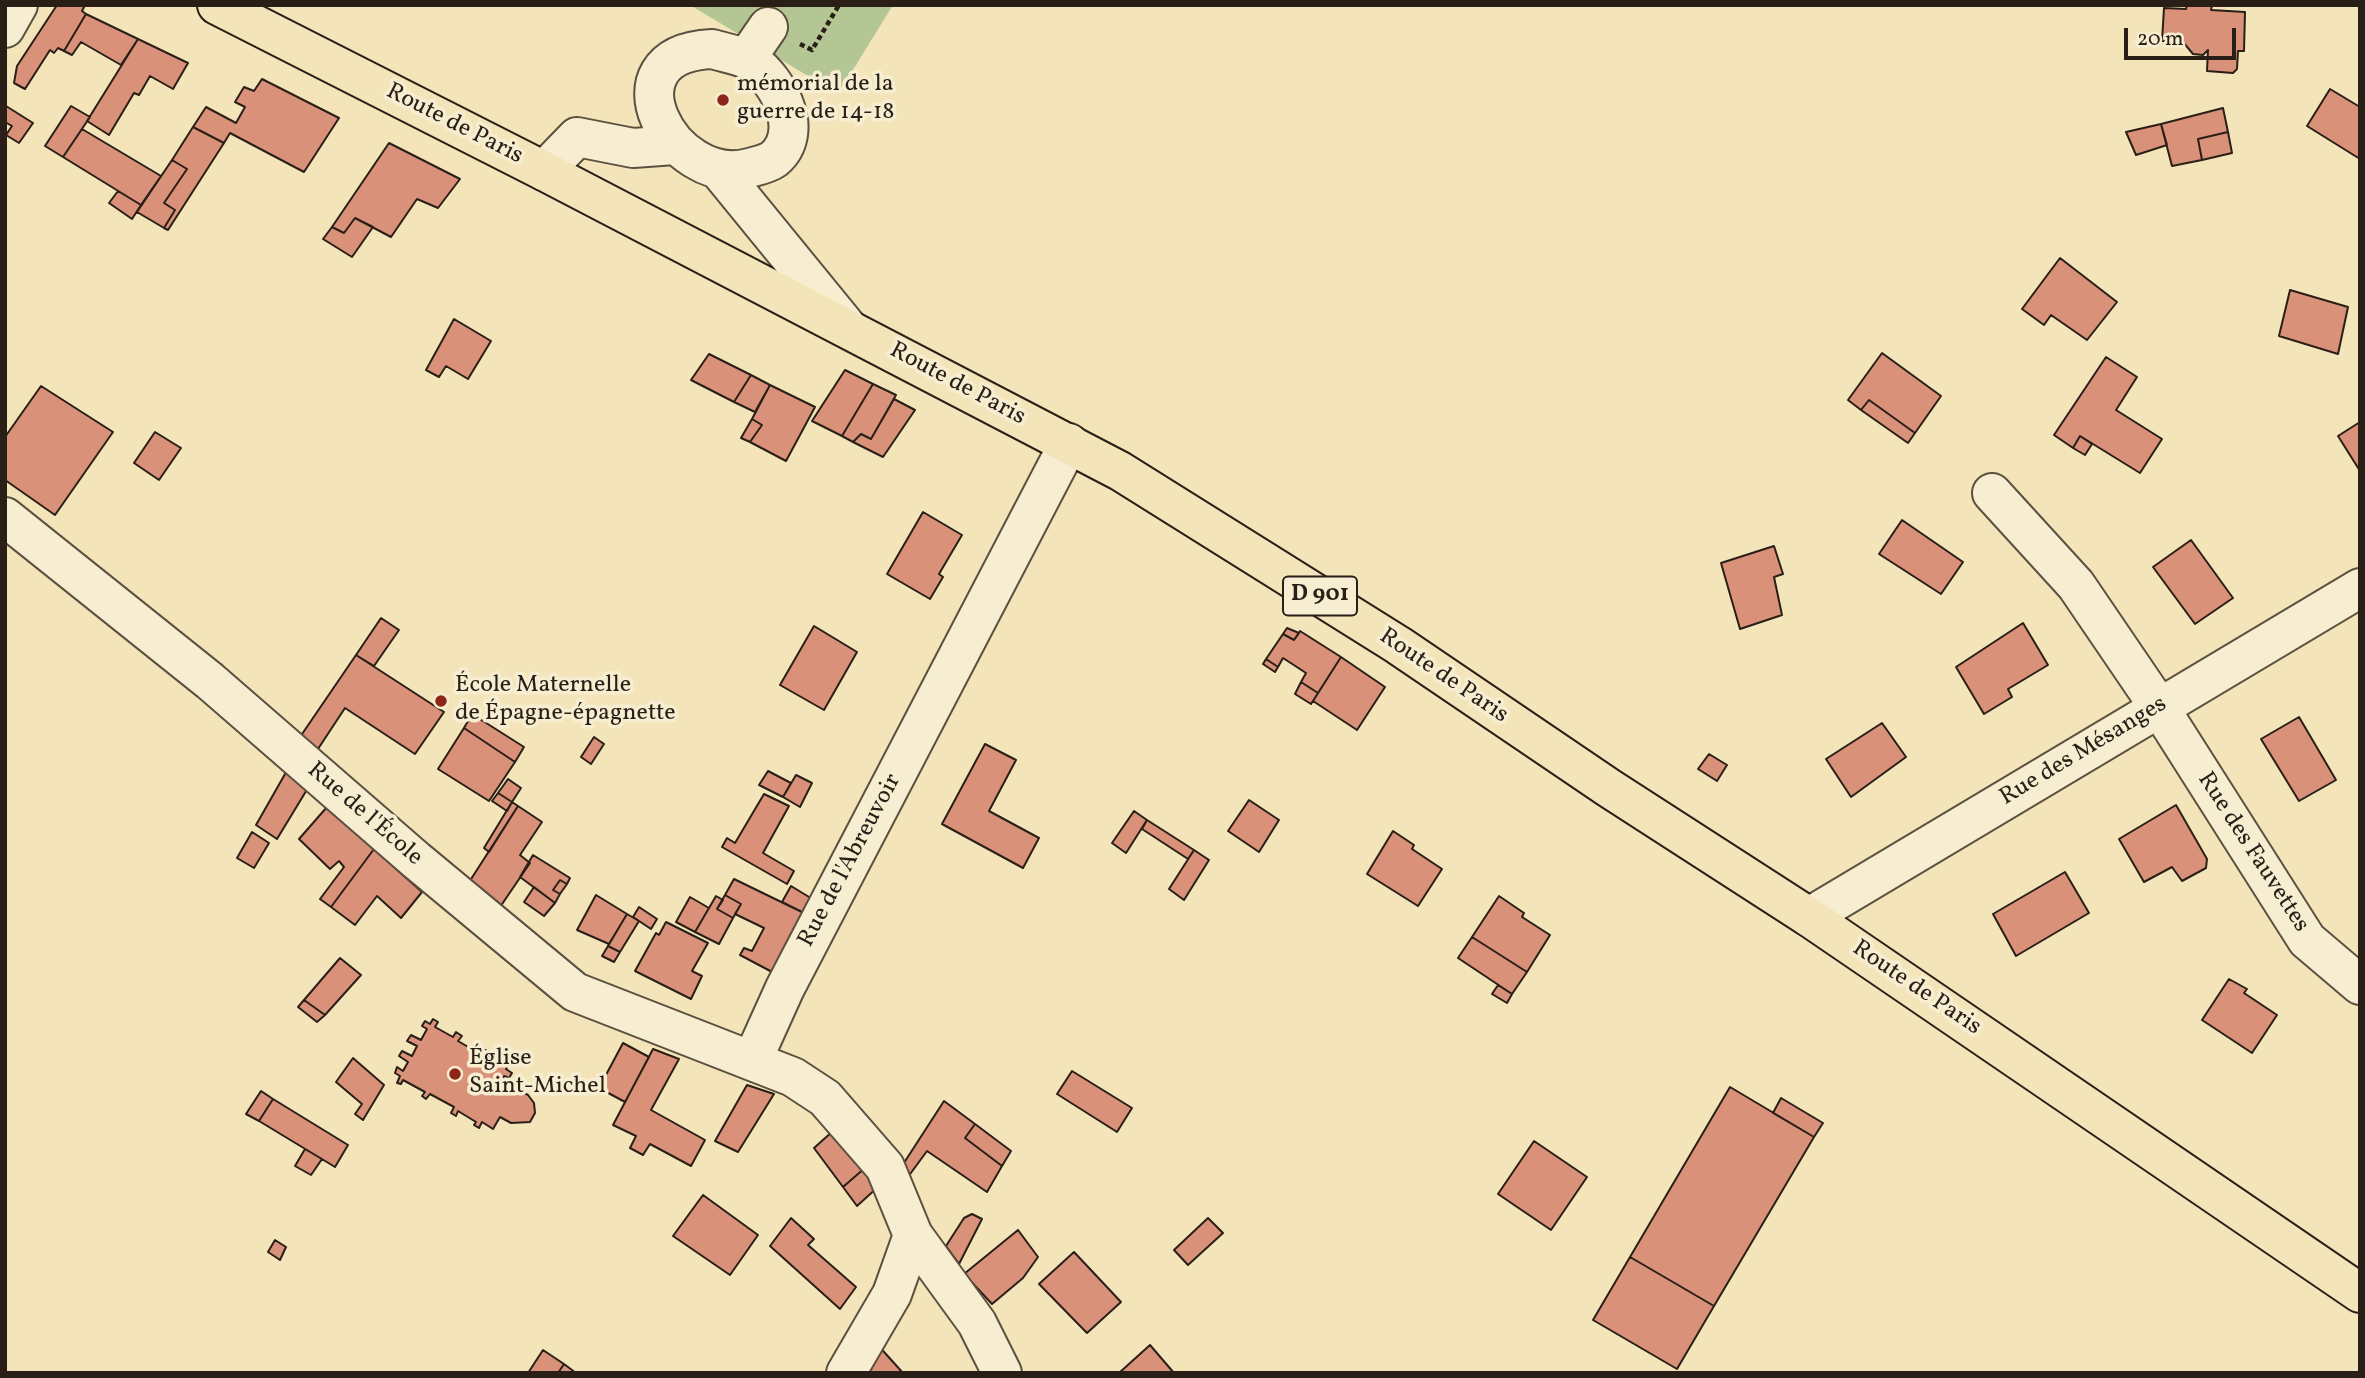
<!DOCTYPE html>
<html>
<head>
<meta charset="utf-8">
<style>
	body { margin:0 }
	#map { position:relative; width:2365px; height:1378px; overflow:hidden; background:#f3e5b9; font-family:Vollkorn,serif }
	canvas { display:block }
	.frame { position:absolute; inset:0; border:7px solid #2a1f17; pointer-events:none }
	.scale { position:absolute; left:2124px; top:28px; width:112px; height:32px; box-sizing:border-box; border:4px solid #2a1f17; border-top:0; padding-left:9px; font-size:21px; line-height:24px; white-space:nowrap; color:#2a1f17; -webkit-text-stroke:5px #f7eed2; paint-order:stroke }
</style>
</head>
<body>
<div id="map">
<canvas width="2365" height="1378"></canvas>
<div class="frame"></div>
<div class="scale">20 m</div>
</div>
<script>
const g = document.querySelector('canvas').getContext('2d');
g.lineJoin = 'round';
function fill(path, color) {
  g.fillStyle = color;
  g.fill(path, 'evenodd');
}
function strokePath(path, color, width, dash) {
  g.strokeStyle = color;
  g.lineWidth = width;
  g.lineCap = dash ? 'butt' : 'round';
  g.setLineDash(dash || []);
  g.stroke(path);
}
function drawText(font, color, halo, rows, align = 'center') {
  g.font = font + ' Vollkorn,serif';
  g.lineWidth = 7;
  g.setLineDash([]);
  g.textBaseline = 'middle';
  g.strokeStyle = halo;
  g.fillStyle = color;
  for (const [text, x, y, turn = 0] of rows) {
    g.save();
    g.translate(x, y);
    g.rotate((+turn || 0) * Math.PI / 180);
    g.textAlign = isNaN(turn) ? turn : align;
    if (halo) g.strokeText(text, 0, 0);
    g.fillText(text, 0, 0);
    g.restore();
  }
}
fill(new Path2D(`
	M690,5H893L838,94Z`), '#b4c694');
const building = new Path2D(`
	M57,5H85L82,11L86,14L64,51L58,48L54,53L50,50L25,89L14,83L17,66Z
	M2187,5H2212L2211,10L2245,12L2244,51H2238L2237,69L2233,73L2207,71L2208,50L2203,55L2193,54L2183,42L2162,41L2164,8L2186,9Z
	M86,14L138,39L121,65L81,42L72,55L64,51Z
	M138,39L188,63L173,89L150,76L139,95L134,93L109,135L87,121Z
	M262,79L339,118L304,172L230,133L224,143L193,127L206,107L236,123L245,107L235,102L244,87L254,91Z
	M2330,89L2360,107V159L2307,126Z
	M6,106L33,123L19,143L6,135L12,126L5,122Z
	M71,106L90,117L63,157L45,146Z
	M2223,108L2228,132L2198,139L2202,160L2172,166L2161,124Z
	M2161,124L2167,145L2136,155L2126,132Z
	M193,127L224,143L168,230L164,228L175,210L164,203L187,169L172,160Z
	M82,129L161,176L141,205L63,157Z
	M2228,132L2232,153L2202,160L2198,139Z
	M389,143L460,179L438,208L417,199L391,237L355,218L344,233L332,227Z
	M172,160L187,169L164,203L175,210L164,228L137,212Z
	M118,191L141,205L132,219L109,203Z
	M355,218L373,227L352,257L323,239L332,227L344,233Z
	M2060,258L2117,302L2087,340L2051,315L2044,325L2022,309Z
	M2290,290L2348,307L2338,354L2279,336Z
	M454,319L491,341L468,379L446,366L439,377L426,370Z
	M1882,353L1941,396L1915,433L1869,400L1861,410L1848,400Z
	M709,354L751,375L734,402L691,380Z
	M2106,357L2137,377L2116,410L2162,439L2140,473L2080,436L2073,448L2054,435Z
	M845,370L873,384L842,436L812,421Z
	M751,375L770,385L755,412L734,402Z
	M873,384L896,395L871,439L861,434L853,442L842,436Z
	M770,385L815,407L786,461L750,442L762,425L752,419Z
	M41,386L113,432L55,515L5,480V437Z
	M894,399L915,410L883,457L853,442L861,434L871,439Z
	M1869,400L1915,433L1908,443L1861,410Z
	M752,419L762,425L750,442L741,438Z
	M2360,422V471L2338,436Z
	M155,432L181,448L159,480L134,463Z
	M2080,436L2092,444L2085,455L2073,448Z
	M923,512L962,535L939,574L943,577L930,599L887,574Z
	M1902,520L1963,562L1941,594L1879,554Z
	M2191,540L2233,598L2195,624L2153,567Z
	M1774,546L1783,574L1774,577L1782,615L1740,629L1721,563Z
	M381,618L399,630L374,666L356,655Z
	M2023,623L2048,665L2008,689L2012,697L1984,714L1956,667Z
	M814,626L857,652L824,710L780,685Z
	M1287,628L1299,633L1294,640L1283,634Z
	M1300,631L1341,657L1318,693L1301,682L1306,673L1283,658L1278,667L1266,659L1283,634L1294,640Z
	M356,655L444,712L415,754L345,708L316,752L300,737Z
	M1341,657L1385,687L1357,730L1313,701Z
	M1266,659L1278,667L1275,672L1263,664Z
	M1301,682L1318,693L1311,704L1295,694Z
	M472,714L524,747L515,762L464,728Z
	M2299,717L2336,780L2299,801L2261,739Z
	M1882,723L1906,757L1851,797L1826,759Z
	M464,728L515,762L489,801L438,769Z
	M594,737L604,744L591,764L581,757Z
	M985,744L1016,760L989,811L1039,838L1023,868L942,824Z
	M1709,754L1727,765L1717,781L1698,769Z
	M289,767L311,783L277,839L256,825Z
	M768,771L791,783L783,797L759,785Z
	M796,775L812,783L800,807L783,797Z
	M508,779L521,788L512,802L498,793Z
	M498,793L512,802L507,811L492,801Z
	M764,794L789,806L763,853L794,871L787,884L722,847L727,838L735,843Z
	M1249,800L1279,820L1259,852L1228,831Z
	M512,802L518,806L489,852L484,848Z
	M2176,805L2207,859L2206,868L2182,881L2172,867L2144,882L2119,839Z
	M518,806L542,822L520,855L530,863L496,913L464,890Z
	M327,807L374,849L331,907L320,899L344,867L339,861L330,869L299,839Z
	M1134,811L1147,820L1126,853L1112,843Z
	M1147,820L1194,850L1188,859L1142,829Z
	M1393,831L1414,845L1412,849L1442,869L1418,906L1367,874Z
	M252,832L269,843L254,868L237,858Z
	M374,849L422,892L401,918L377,896L355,925L331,907Z
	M1194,850L1209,860L1184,900L1169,889Z
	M533,855L570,878L567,884L560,880L553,890L560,894L555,903L520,877Z
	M2065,872L2089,913L2016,956L1993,914Z
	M734,879L806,914L774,973L740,955L744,948L752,951L764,928L735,914L741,904L725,895Z
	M560,880L567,884L560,894L553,890Z
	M791,886L814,900L806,914L782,902Z
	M534,887L555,903L544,916L524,902Z
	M596,895L627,914L609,944L577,930Z
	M725,895L741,904L733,918L717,909Z
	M716,896L723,900L717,909L733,918L719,944L695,932Z
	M1499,896L1524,913L1522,917L1550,935L1527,972L1472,937Z
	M690,897L709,908L695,932L676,922Z
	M639,907L657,919L651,929L633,917Z
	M627,914L639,921L620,952L608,946Z
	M666,922L708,943L692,971L702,976L691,999L635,971L656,933L659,935Z
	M1472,937L1527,972L1512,994L1458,958Z
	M608,946L620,952L614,962L602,956Z
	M340,958L361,975L325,1015L304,1000Z
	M2229,979L2247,989L2244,993L2277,1015L2252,1053L2202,1020Z
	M1498,985L1512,994L1507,1003L1492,994Z
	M304,1000L325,1015L317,1022L298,1007Z
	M433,1019L438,1022L435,1027L453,1037L456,1032L462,1036L458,1041L482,1055L485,1050L491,1053L488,1058L501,1066L503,1061L509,1064L506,1069L512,1073L509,1078L504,1076L502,1081L528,1095L534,1103L535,1113L530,1122L511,1123L500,1117L493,1129L482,1122L479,1128L474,1125L476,1122L458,1111L456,1116L451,1113L454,1107L430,1094L426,1099L422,1096L425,1092L403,1080L401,1084L397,1083L400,1076L395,1073L397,1067L403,1071L408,1062L399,1056L402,1051L412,1056L417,1046L407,1041L411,1035L421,1040L427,1029L422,1026L425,1021L430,1024Z
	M623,1043L649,1057L625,1102L599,1088Z
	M653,1049L679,1059L651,1110L705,1140L691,1166L650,1144L643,1155L630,1148L636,1136L613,1125Z
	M353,1058L384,1085L363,1120L355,1114L362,1104L336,1082Z
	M1072,1071L1132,1108L1117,1132L1057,1094Z
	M747,1085L774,1094L738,1152L715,1141Z
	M1730,1087L1814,1137L1714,1306L1630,1257Z
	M261,1091L273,1099L259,1121L246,1114Z
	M1781,1098L1823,1123L1814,1137L1773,1113Z
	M273,1099L348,1145L335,1167L259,1121Z
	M944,1101L975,1124L965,1138L1002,1166L987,1192L927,1151L905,1181L900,1169Z
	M975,1124L1011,1151L1002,1166L965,1138Z
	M833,1131L866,1167L843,1187L814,1148Z
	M1534,1141L1587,1177L1551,1230L1498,1194Z
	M305,1149L322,1159L311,1175L295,1166Z
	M866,1167L879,1186L857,1206L843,1187Z
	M703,1195L758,1235L730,1275L673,1236Z
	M972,1214L982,1219L959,1264L946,1246L964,1218Z
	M791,1218L814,1239L808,1245L856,1287L840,1309L770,1246Z
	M1208,1218L1223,1233L1188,1265L1174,1250Z
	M1018,1230L1038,1257L1023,1278L992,1304L964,1274Z
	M275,1240L286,1247L280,1260L268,1252Z
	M1074,1252L1121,1302L1087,1333L1039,1284Z
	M1630,1257L1714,1306L1677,1369L1593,1320Z
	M876,1343L903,1373H859Z
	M1150,1345L1174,1373H1119Z
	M543,1350L564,1364L558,1373H528Z
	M564,1364L576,1373H558Z`);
fill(building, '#d99179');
strokePath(building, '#2a1f17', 2);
const minor = new Path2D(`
	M5,28L18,5
	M712,49C725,53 741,55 752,62C779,81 806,132 774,159C767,164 757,166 749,168C672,189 600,54 712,49Z
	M746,59L768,27
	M718,169L847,327
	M544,171L577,137L633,148L675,145
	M1992,493L2076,585L2159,707L2307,940L2360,985
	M5,517L210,681L416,860L575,992L793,1077L825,1098L885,1167L913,1235L892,1294L846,1373
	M1809,917L2360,588
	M752,1061L785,988L1069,443
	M913,1235L977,1323L1002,1373`);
const major = new Path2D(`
	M217,5L544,171L1120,471L1398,645L1609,788L1809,917L2360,1293`);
strokePath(minor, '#5c5040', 42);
strokePath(major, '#2a1f17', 42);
strokePath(new Path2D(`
	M800,44L812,50L839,5`), '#2a1f17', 4.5, [5, 3.5]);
strokePath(minor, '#f7eed2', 38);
strokePath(major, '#f3e5b9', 38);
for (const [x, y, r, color] of [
	[723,100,7,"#8f2418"],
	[441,701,7,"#8f2418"],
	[455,1074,7,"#8f2418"]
]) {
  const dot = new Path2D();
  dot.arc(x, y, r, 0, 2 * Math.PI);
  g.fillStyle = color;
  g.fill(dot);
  strokePath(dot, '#f7eed2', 2.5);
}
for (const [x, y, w] of [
	[1320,596,74]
]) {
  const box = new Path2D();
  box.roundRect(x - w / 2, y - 19.5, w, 39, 5);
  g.fillStyle = '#f7eed2';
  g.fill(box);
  strokePath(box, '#2a1f17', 2);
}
drawText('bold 23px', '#2a1f17', null, [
	["D 901",1320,596]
]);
drawText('24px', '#2a1f17', '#f7eed2', [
	["mémorial de la",737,86],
	["guerre de 14-18",737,114],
	["École Maternelle",455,687],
	["de Épagne-épagnette",455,715],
	["Église",469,1060],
	["Saint-Michel",469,1088]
], 'left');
drawText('24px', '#2a1f17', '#f7eed2', [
	["Route de Paris",454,125,27],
	["Route de Paris",957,385,28],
	["Route de Paris",1443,677,34],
	["Rue des Mésanges",2084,752,-31],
	["Rue de l'École",364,815,41],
	["Rue des Fauvettes",2252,853,57],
	["Rue de l'Abreuvoir",851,861,-62],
	["Route de Paris",1916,989,34]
]);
</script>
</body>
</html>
